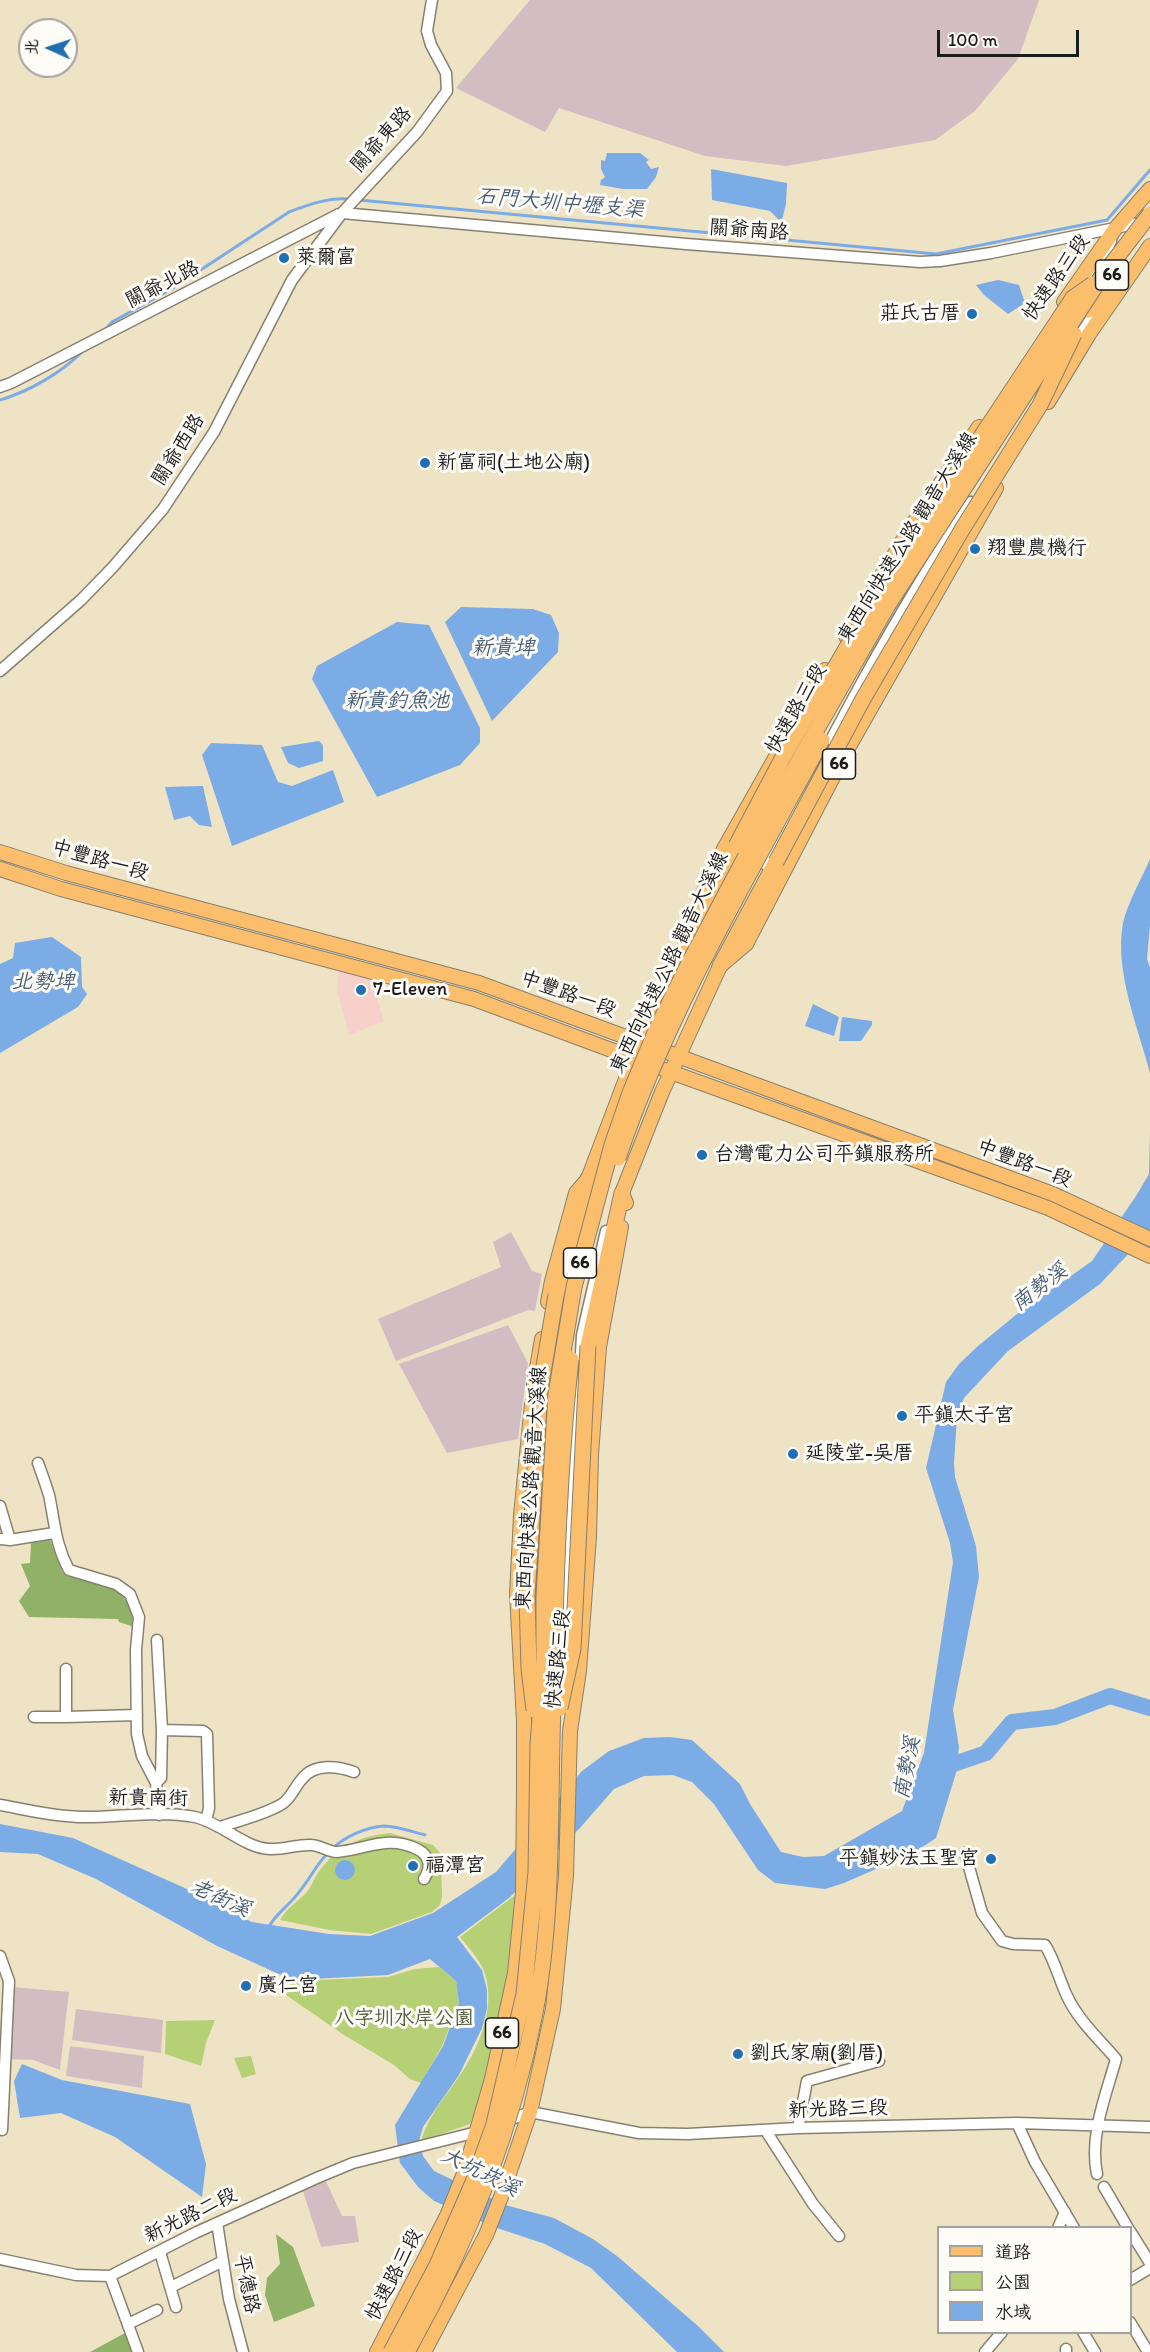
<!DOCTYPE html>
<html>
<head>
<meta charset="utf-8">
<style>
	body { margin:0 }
	#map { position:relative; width:1150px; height:2352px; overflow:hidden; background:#efe3c5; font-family:Itim,"LXGW WenKai TC",sans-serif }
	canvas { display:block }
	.legend { position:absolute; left:937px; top:2226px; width:195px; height:108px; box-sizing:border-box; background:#fdfcf7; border:2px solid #a3a29f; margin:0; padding:8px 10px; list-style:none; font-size:18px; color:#1c1c1c }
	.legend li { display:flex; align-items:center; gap:12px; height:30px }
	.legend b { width:30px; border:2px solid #a3a29f }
	.north { position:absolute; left:18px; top:18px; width:60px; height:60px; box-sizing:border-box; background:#fdfcf7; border:2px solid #a3a29f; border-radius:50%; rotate:273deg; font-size:16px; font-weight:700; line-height:24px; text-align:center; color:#1c1c1c }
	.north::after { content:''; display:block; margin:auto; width:21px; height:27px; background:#1f6fb2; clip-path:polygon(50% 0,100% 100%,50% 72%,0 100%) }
	.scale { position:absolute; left:937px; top:30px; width:142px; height:27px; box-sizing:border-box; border:3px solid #1c1c1c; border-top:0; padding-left:8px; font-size:18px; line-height:21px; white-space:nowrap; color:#1c1c1c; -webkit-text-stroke:4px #fdfcf7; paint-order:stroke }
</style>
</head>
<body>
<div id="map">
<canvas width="1150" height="2352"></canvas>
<ul class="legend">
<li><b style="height:8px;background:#fabe6d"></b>道路</li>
<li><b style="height:16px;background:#b6d076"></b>公園</li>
<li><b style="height:16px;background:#7bace6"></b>水域</li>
</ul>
<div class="north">北</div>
<div class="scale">100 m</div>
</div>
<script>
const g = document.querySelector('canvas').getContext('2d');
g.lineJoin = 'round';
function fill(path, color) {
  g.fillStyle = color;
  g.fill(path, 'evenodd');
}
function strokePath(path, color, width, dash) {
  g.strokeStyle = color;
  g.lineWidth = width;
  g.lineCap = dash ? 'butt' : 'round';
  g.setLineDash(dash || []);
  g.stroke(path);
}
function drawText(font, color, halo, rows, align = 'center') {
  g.font = font + ' Itim,"LXGW WenKai TC",sans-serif';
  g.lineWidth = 6;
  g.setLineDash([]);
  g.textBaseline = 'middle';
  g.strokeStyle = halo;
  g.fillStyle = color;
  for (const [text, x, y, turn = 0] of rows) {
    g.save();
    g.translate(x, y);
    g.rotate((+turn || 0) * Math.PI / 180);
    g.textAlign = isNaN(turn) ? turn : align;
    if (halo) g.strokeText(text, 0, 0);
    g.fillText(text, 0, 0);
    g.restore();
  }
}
fill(new Path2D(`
	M339,968L370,976L384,1021L349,1035L337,991Z`), '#f7d0ca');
fill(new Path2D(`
	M530,0H1039L1018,59L975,111L935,140L786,166L705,156L559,108L545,132L456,88Z
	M511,1232L532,1271L542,1274L535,1311L528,1310L396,1361L378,1319L501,1267L493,1242Z
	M508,1325L528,1363L518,1439L447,1453L399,1364Z
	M13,1987L69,1992L60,2070L33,2060L8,2059Z
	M76,2009L163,2020L161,2053L72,2040Z
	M70,2046L144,2056L142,2088L66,2076Z
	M325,2179L342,2216H355L359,2242L321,2247L302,2188Z`), '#d2bec2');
fill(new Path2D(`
	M390,1833L433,1845L441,1854L442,1897L440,1905L432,1912L371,1934L329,1930L280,1920C287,1908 296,1903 306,1893C311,1887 314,1879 318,1873C335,1847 361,1836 390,1833Z
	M519,1892L509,1973L487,2078L470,2124L421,2141C428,2117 444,2098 458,2078C479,2049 497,2006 484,1971C479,1959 468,1947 460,1937Z
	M439,1967L456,1981L459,2003L442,2046L421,2083L410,2079L394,2065L344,2035L286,1995L292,1981L388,1977L415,1969Z
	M215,2020L206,2043L201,2066L165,2054L166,2021Z
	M251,2056L256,2074L242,2078L234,2058Z`), '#b6d076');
fill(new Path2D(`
	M49,1537L63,1573C96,1590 130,1577 134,1627L119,1622L118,1619L29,1617L19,1601L30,1586L21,1564L30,1563L31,1543Z
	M276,2234L293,2247L315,2306L274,2322L265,2295L267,2278L280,2264Z
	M125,2333L132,2352H90Z`), '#90b267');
fill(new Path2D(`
	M607,153H640L649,160L646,162L651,169L659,167L656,177L647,189H623L600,185L601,180L605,177L601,169V160L605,161Z
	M711,169L787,183L786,204L782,220L778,219L770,211L712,200Z
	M998,280L1019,285L1025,303L1008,314L984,295L976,285Z
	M461,607L533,609L551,615L559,633L558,652L492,721L445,622Z
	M397,622L429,625L480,728V743L460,765L377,797L312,679L317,666Z
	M319,741L323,745V761L299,768L288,763L281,747Z
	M211,743L262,745L278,782L292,786L333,770L344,802L232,846L202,755Z
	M203,786L212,827L199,825L190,816L174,820L165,787Z
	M1150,859V925L1147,959L1150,968V1073C1138,1027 1114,971 1123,923C1127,904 1142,878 1150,859Z
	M52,937L81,957L82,987L87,994L78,1007L0,1053V964L13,958L15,943Z
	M813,1004L839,1017L834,1036L805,1026Z
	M842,1017L872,1021V1025L861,1041H839Z
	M1150,1131V1231L1100,1284L1008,1351L964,1398L957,1417L954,1463L955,1477L976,1546L979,1577L953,1710L959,1747L956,1773L936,1838L915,1852L844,1883L825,1889L775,1883L758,1870L714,1804L692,1782L673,1775L644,1776L614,1789L579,1829L509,1898L457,1937L482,1970L487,1990V2009L482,2028L459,2075L423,2127L419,2141L423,2156L434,2171L505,2205L554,2218L593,2239L617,2256L698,2326L724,2352H677L591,2268L545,2244L494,2227L434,2201L418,2187L400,2163L395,2125L443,2046L459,2003L456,1981L430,1959L388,1975L292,1980L217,1946L96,1879L38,1854L0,1852V1824L73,1838L187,1889L252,1922L329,1934L370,1936L433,1913L496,1872L582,1771L609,1751L644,1738L670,1737L692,1740L740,1784L750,1804L781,1852L803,1857L824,1856L902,1811L924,1753L953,1562L950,1543L926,1468L946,1382L959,1364L978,1346L1017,1314L1092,1261L1136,1196L1149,1174Z
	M335 1870a10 10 0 1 1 20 0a10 10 0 1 1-20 0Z
	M22,2064L62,2080L190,2104L206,2164L202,2197L115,2137L61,2113L20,2118L14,2081Z`), '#7bace6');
strokePath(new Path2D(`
	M359,200L936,254L1107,220L1150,170
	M105,330L112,322L170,290L289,212C308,205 329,197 349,199
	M0,400C30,391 61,373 83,351
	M332,1849C344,1837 366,1827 384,1826C397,1826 413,1832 425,1835
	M268,1928C276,1913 290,1905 299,1892C310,1879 316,1865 327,1854`), '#7bace6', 3);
strokePath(new Path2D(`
	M936,1766H948L986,1753L1012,1722L1055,1717L1110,1696L1150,1708`), '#7bace6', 16);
const minor = new Path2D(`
	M342,213L686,244L920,262L940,261L991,253L1145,222
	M1093,278L1104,260L1111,241
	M1074,344L1096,311L1100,309
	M0,387L11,383L339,214
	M0,671L81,600L113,567L163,509L214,432L292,280L342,213L417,132L447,91L446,73L431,45L427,31L432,0
	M780,779L797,748
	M766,865C829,742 893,617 971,502
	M38,1463C42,1474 46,1485 49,1495C55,1523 55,1544 69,1570L116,1584L130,1594L139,1617L136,1650L137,1734L142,1756L156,1783L159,1815
	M0,1506L10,1540
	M0,1539L10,1540L54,1533
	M535,1629V1570
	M564,1665L582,1335L606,1231
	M66,1669V1717L137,1715
	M34,1717H66
	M162,1730L203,1731L207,1734L209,1808L206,1821
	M156,1783L161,1778L162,1730L157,1640
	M0,1805C28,1810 57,1817 86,1817C121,1817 160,1810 195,1817C222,1823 244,1848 270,1849C284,1850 298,1844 311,1845C320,1845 328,1852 337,1852C365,1850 387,1834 417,1849C431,1856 431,1868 424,1879
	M220,1827C240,1820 264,1815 282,1804C291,1799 295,1786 302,1779C314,1763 338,1766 354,1772
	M965,1853L982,1913L1002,1941L1013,1944L1045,1945C1055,1961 1059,1979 1067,1996C1078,2020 1099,2039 1116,2059C1106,2095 1089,2136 1097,2174
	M0,1956L9,1981L2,2130
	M504,2122L530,2112L639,2133L688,2134L798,2128L1017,2123L1150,2127
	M1017,2123L1035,2162L1074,2228
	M798,2128L807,2081L879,2061
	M766,2131L813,2204L839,2236
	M1104,2187L1128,2228
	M217,2223L229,2299L243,2352
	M1058,2228L1065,2212
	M1130,2231L1150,2263
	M160,2252L176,2307
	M0,2259L76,2275L110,2276L197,2232L319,2177L353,2163L481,2131
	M110,2276L138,2352
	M1130,2280L1150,2268
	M173,2286L223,2261
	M1130,2322L1148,2352
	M128,2324L157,2310
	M1083,2332L1095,2352
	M1066,2349V2352
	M985,2352L1002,2332`);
const major = new Path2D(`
	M1064,302L1115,229L1150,189
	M1048,402L1089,334L1150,246
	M846,636L909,530L979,427
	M0,852L66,873L479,983L1053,1194L1150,1239
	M0,869L61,889L474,999L641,1061
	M665,1070L1048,1208L1150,1256
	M626,1203L622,1193L662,1092L720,966L746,944L848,748L996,488
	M548,1302L552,1281L576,1193L588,1179L640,1042L697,922L701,898L724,849L825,670
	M534,1385L542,1339
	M377,2352L447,2216L465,2171L492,2079L515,1973L523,1892L524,1787V1721L517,1594L521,1515L532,1404
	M424,2352L486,2235L501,2197L530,2112L553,2009L566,1876L570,1731L579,1671L589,1537L591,1455L599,1347L621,1227`);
const highway = new Path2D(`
	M1089,310L1120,265
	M697,922L736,846
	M720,966L776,862
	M556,1295L588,1179
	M588,1346L622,1193`);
strokePath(minor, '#868070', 13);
strokePath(major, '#868070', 16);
strokePath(highway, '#868070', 17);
strokePath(minor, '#fff', 10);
strokePath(major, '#fabe6d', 14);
strokePath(highway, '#fabe6d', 15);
const highwayBridge = new Path2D(`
	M736,846L782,759L850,642L957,473L1073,298L1093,284
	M776,862L863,699L963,528L1040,405L1074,334
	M618,1158C668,1011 749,876 822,740
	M560,1708L573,1649L588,1346
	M534,1710L529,1669L527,1596L540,1390L556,1295
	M391,2352L437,2265L474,2180L494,2124L524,1994L536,1872L538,1745L544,1663V1596L556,1394L574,1287L612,1145L630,1093L657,1028L688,965L767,816L888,605L1100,279L1150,214
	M407,2352C466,2247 512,2132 535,2013C552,1925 550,1832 552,1743C555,1615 557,1486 571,1359`);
strokePath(highwayBridge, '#868070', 17, []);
strokePath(highwayBridge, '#fabe6d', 15);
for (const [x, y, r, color] of [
	[284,258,6,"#1f6fb2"],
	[972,314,6,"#1f6fb2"],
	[425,463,6,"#1f6fb2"],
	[975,549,6,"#1f6fb2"],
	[361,990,6,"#1f6fb2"],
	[702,1155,6,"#1f6fb2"],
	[902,1416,6,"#1f6fb2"],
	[793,1454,6,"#1f6fb2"],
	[991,1859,6,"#1f6fb2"],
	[413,1866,6,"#1f6fb2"],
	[246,1986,6,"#1f6fb2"],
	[738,2054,6,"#1f6fb2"]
]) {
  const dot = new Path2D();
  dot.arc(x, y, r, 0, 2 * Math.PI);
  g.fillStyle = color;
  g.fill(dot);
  strokePath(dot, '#fdfcf7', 2);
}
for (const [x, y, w] of [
	[1112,275,33],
	[839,764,33],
	[580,1263,33],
	[502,2033,33]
]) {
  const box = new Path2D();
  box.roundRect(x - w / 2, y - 15, w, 30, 4.5);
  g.fillStyle = '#fdfcf7';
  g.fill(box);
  strokePath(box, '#1c1c1c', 1.5);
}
drawText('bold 18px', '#1c1c1c', null, [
	["66",1112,275],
	["66",839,764],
	["66",580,1263],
	["66",502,2033]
]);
drawText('20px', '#1c1c1c', '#fdfcf7', [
	["關爺東路",382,140,-48],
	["關爺南路",749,231,4],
	["快速路三段",1057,278,-55],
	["關爺北路",163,285,-27],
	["關爺西路",179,450,-58],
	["東西向快速公路 觀音大溪線",908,538,-58],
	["快速路三段",797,709,-60],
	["中豐路一段",100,861,16],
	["東西向快速公路 觀音大溪線",670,963,-64],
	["中豐路一段",568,995,20],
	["中豐路一段",1024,1164,21],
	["東西向快速公路 觀音大溪線",532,1488,-86],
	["快速路三段",559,1659,-84],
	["新貴南街",148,1799,1],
	["新光路三段",838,2110,-2],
	["新光路二段",191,2216,-26],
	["快速路三段",395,2275,-63],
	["平德路",246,2284,79]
]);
drawText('20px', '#1c1c1c', '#fdfcf7', [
	["萊爾富",296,258],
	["莊氏古厝",960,314,"right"],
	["新富祠(土地公廟)",437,463],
	["翔豐農機行",987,549],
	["7-Eleven",373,990],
	["台灣電力公司平鎮服務所",714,1155],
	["平鎮太子宮",914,1416],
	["延陵堂-吳厝",805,1454],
	["平鎮妙法玉聖宮",979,1859,"right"],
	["福潭宮",425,1866],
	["廣仁宮",258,1986],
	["劉氏家廟(劉厝)",750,2054]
], 'left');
drawText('20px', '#525b3c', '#fdfcf7', [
	["八字圳水岸公園",404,2019]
]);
drawText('italic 21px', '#475d77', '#fdfcf7', [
	["石門大圳中壢支渠",560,204,5],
	["新貴埤",503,649],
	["新貴釣魚池",397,702],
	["北勢埤",43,983],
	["南勢溪",1040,1288,-37],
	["南勢溪",908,1768,-79],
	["老街溪",220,1899,24],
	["大坑崁溪",480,2173,26]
]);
</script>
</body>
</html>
